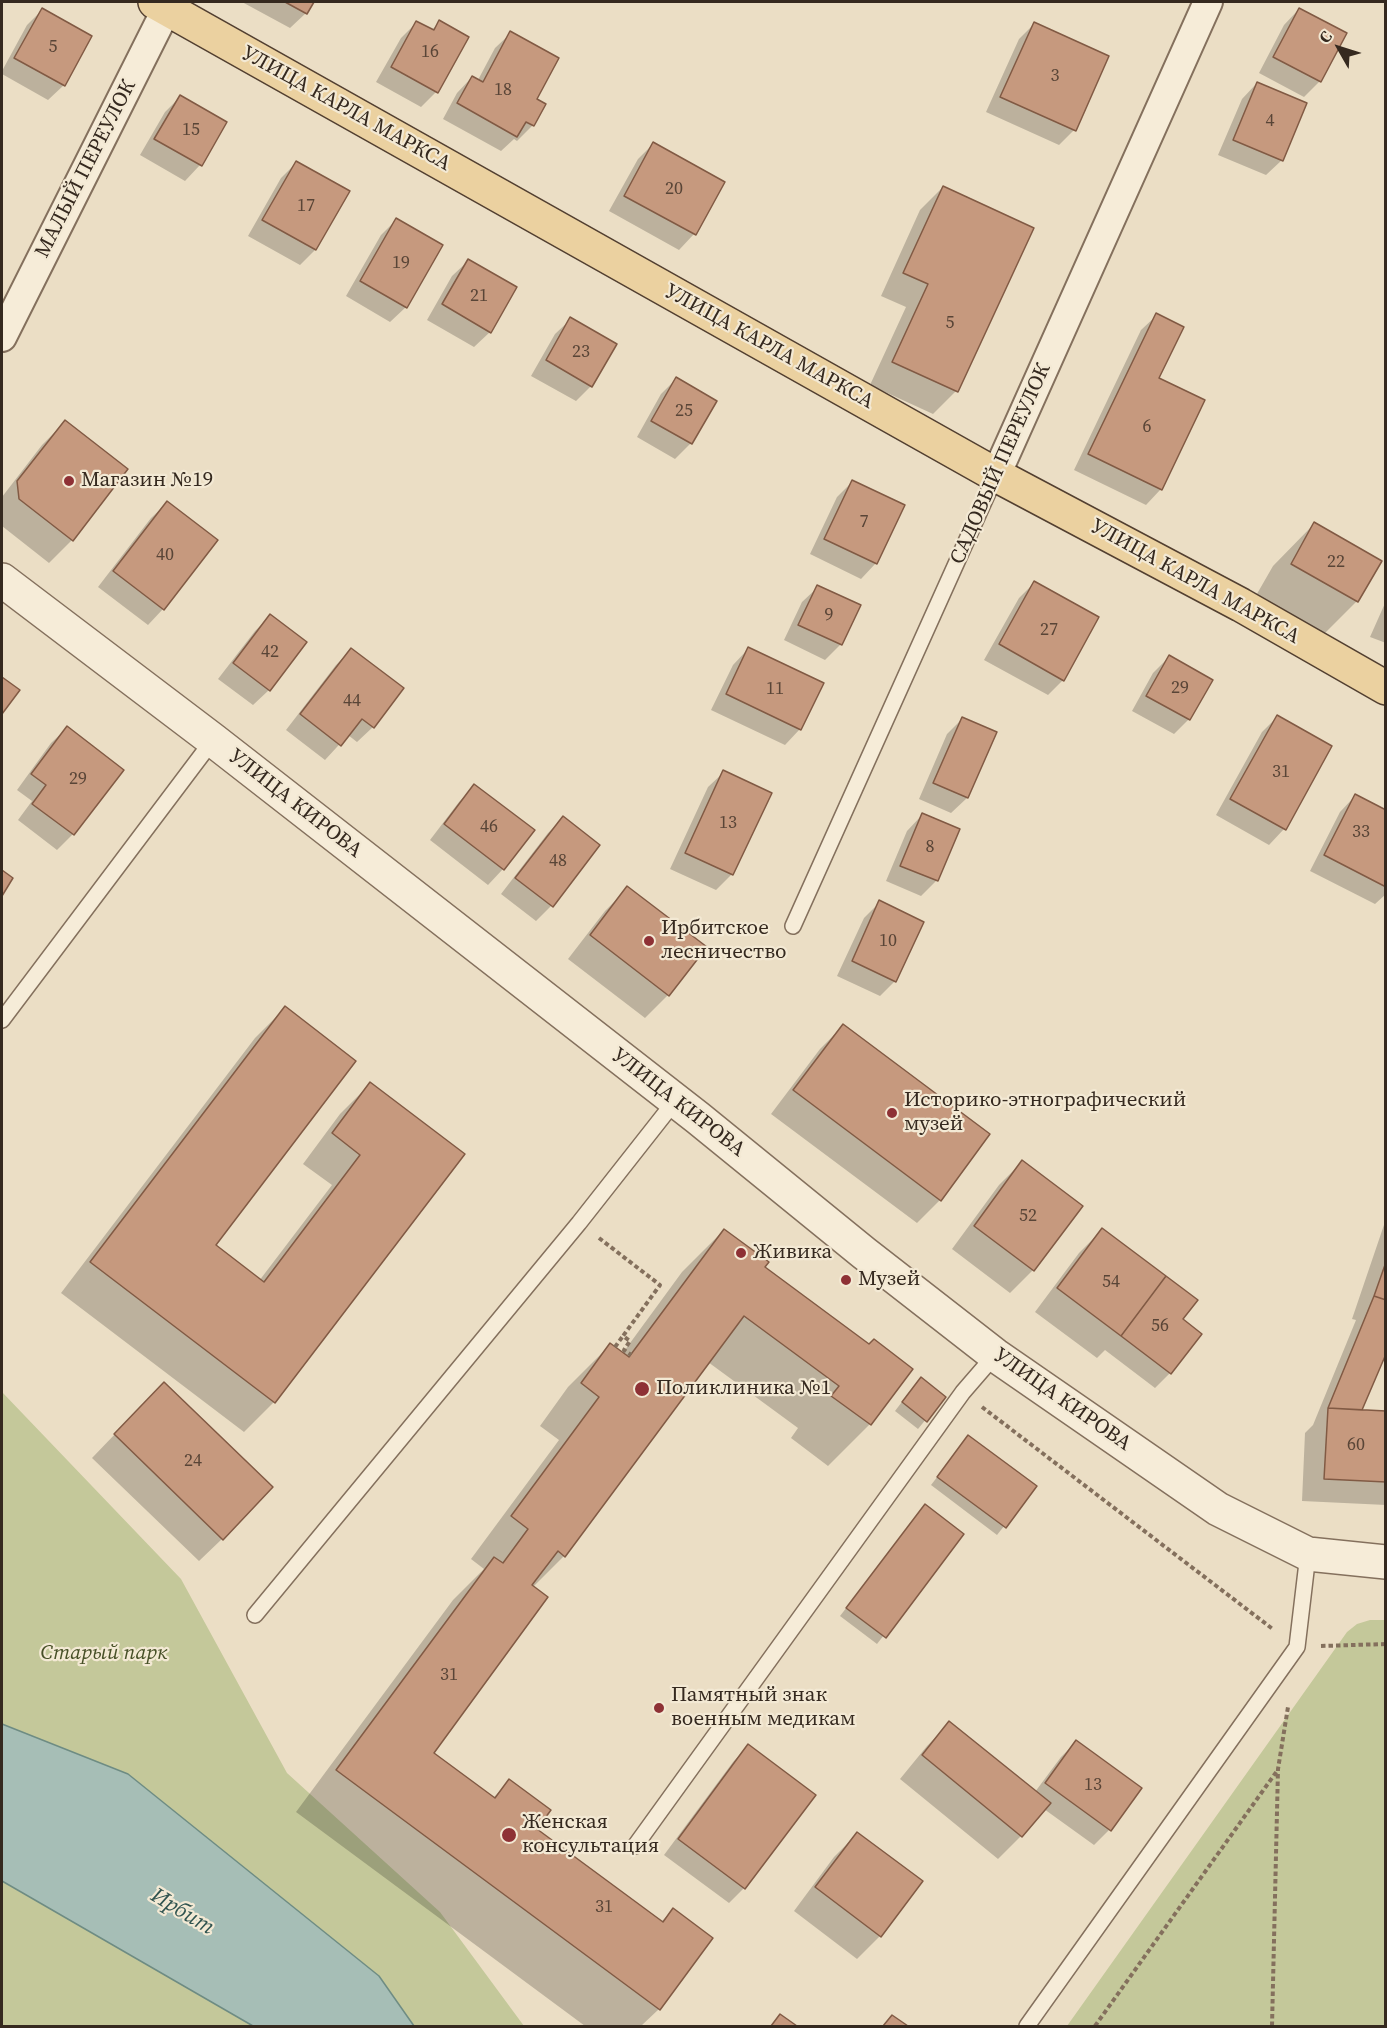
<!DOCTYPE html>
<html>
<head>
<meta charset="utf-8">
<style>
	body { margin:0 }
	#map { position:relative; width:1387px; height:2028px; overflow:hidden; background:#ebdec5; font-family:"Source Serif 4",serif }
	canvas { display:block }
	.frame { position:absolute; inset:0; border:3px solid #35291f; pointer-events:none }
	.north { position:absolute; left:1309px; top:18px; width:60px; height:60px; -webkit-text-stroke:4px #f3e9d4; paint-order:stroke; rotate:309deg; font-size:16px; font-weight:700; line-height:24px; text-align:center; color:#35291f }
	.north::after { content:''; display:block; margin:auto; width:21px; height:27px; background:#35291f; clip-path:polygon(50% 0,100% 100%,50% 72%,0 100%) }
</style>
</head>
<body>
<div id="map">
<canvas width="1387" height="2028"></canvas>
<div class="frame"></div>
<div class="north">С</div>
</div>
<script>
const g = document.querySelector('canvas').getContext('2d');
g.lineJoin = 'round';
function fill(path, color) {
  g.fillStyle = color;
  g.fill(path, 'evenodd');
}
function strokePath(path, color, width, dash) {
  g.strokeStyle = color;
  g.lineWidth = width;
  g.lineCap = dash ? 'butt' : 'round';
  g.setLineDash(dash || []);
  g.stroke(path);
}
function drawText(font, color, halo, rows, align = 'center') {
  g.font = font + ' "Source Serif 4",serif';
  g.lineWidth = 4.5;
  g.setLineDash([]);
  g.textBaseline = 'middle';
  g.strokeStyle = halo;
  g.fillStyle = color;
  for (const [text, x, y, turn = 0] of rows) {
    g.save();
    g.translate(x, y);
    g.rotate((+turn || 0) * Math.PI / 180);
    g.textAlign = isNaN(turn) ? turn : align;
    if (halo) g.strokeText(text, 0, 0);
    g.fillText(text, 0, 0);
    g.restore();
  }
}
fill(new Path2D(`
	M2,1392L181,1579L287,1773L440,1912L524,2026H414L379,1976L128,1774L2,1724Z
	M1370,1620H1386L1385,2026H1067L1347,1632L1357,1624Z
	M2,1881L253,2026H2Z`), '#c4c89a');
const water = new Path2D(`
	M2,1724L128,1774L379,1976L414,2026H253L2,1881Z`);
fill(water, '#a6beb6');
strokePath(water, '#6e8c83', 1.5);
fill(new Path2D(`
	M242,2H312L306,13L290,28Z
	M1299,9L1320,81L1304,97L1259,73L1284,25Z
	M42,10L64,85L48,100L2,74V71L27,25Z
	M439,22L436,92L421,107L376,82L401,38L416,23L431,31Z
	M1034,24L1074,130L1059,145L986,112L1019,39Z
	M511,33L534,99L533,125L517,141L514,139L501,151L443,119L457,93L472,77L478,80L495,48Z
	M1257,83L1282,160L1266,175L1218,155L1242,99Z
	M180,97L225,122L200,165L185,181L140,155L165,112Z
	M653,144L723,183L694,234L679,250L609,211L638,159Z
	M296,163L348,192L315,250L300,265L248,236L281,178Z
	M943,187L1032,228L956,391L933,414L870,385L906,307L881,296L920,210Z
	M396,220L406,307L390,322L346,296L381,235Z
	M468,261L490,332L474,347L427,320L452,276Z
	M1157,315L1161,489L1146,505L1074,470L1141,330Z
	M571,319L591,386L576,401L531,376L555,334Z
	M676,379L715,401L691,443L675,459L637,437L661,394Z
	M65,422L72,540L49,563L2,526V497L42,445Z
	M852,482L876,563L861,579L810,554L837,497Z
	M167,503L216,540L163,609L148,625L98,587L151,518Z
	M1314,524L1357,601L1315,643L1250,606L1273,566Z
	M1034,583L1063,680L1048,695L984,660L1019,598Z
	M818,587L859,606L841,644L825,660L784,640L802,602Z
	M1386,601V643L1370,637Z
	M270,616L269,690L253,705L218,679L255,631Z
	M748,649L800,729L785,745L711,710L733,665Z
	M351,650L373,727L357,742L348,735L325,760L286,730L336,665Z
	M1169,657L1189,719L1174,734L1132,711L1153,673Z
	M1277,717L1284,829L1269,845L1216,815L1262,732Z
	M962,719L995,733L967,798L951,813L919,799L947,734Z
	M67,728L122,770L73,834L57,850L18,820L32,801L17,790L51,743Z
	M724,772L770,794L731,875L716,890L670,869L708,787Z
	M474,786L503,869L488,885L430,840L459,802Z
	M1355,796L1386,812V894L1375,904L1310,871L1340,812Z
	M922,815L958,830L936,881L921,896L886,881L907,831Z
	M563,818L598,845L551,906L536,921L501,894L548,833Z
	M628,888L705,947L668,995L645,1018L568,959L605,911Z
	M880,902L895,981L880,996L837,976L864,918Z
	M285,1008L214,1246L259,1281L332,1185L303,1164L340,1114L370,1084L463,1155L274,1402L244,1432L61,1293L255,1038Z
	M843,1026L988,1135L940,1200L917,1223L771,1114L820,1049Z
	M1022,1162L1033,1270L1010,1293L952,1249L999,1185Z
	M1386,1219V1350L1360,1411L1386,1413V1505L1302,1501L1305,1433L1313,1425L1356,1320L1352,1319Z
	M724,1230L763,1267L869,1346L911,1369L870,1424L828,1466L791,1438L798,1428L708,1362L564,1556L533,1587L432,1753L493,1798L510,1781L535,1829L660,1923L673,1910L659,2009L641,2026H585L296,1812L453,1600L484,1569L471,1559L559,1440L540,1426L568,1387L610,1345L622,1354L682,1272Z
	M1102,1230L1180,1320L1170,1373L1155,1388L1105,1350L1097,1358L1035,1312L1079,1253Z
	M914,1386L944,1397L918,1429L895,1411Z
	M141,1407L222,1539L199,1561L92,1458Z
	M968,1437L1035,1487L997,1535L931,1485Z
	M925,1506L962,1535L877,1644L840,1616Z
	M950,1723L1035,1792L1061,1757L1076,1742L1140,1788L1109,1830L1094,1845L1044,1809L1021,1836L998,1859L900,1779L927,1746Z
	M748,1746L744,1888L729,1903L664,1855L733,1762Z
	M857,1834L880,1936L857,1959L794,1911L834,1857Z`), '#0003');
const building = new Path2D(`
	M285,2H314L307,14Z
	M42,8L92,36L65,86L14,58Z
	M1299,8L1347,33L1321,82L1273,57Z
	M439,20L469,37L438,93L391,67L416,21L434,30Z
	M1034,22L1109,56L1076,131L1000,97Z
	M510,31L559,58L537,99L546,104L534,126L526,122L517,137L457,103L472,76L483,82Z
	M1257,82L1307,103L1283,161L1233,140Z
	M180,95L227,122L202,166L154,139Z
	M653,142L725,182L696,235L624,196Z
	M296,161L350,191L316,250L262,220Z
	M943,186L1034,228L958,392L892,362L928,284L903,273Z
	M396,218L443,245L407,308L360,281Z
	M468,259L517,287L491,333L442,304Z
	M1156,313L1184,327L1159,378L1205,400L1162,490L1088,454Z
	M570,317L617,344L592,387L546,360Z
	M676,377L717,401L692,444L651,421Z
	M65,420L128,469L73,541L19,499L17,481Z
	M852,480L905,505L877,564L824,539Z
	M167,501L218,540L164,610L113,571Z
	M1314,522L1382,561L1358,602L1291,564Z
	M1034,581L1099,617L1064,681L999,644Z
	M817,585L861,605L842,645L798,625Z
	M270,614L307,642L270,691L233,663Z
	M748,647L824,683L801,730L726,694Z
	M351,648L404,688L374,728L362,719L341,746L300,714Z
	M1169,655L1213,680L1190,720L1146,696Z
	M2,677L20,690L2,714Z
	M1277,715L1332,746L1286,830L1230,799Z
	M962,717L997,732L968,798L933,783Z
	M67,726L124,770L74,835L32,804L46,785L31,774Z
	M723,770L772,793L733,875L685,853Z
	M474,784L535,830L504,870L444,824Z
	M1355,794L1386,810V887L1324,855Z
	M922,813L960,829L938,881L900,866Z
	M563,816L600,845L553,907L515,878Z
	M2,870L13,878L2,896Z
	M627,886L707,947L669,996L590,935Z
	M879,900L924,922L896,982L852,961Z
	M285,1006L356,1061L216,1245L264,1282L360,1155L332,1133L370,1082L465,1154L275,1403L90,1262Z
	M843,1024L990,1134L941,1201L793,1090Z
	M1022,1160L1083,1206L1034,1271L974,1226Z
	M1102,1228L1166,1276L1121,1336L1057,1288Z
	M724,1229L769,1262L765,1267L869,1344L874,1339L913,1369L871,1425L831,1396L839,1386L744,1316L565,1557L558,1551L532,1585L548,1597L434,1753L495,1798L509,1779L551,1810L537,1829L663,1922L673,1908L713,1938L660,2010L336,1770L494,1557L503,1563L528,1529L511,1516L599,1397L581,1383L610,1343L629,1357Z
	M1386,1262V1300L1374,1296Z
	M1166,1276L1198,1300L1183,1319L1202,1334L1171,1374L1121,1336Z
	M1374,1296L1386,1300V1354L1362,1410L1328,1408Z
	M921,1377L946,1397L927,1422L902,1402Z
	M164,1382L273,1487L223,1540L114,1434Z
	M1328,1408L1386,1411V1482L1324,1479Z
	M968,1435L1037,1486L1006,1528L937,1477Z
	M925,1504L964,1534L886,1638L846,1608Z
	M949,1721L1051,1803L1022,1837L922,1755Z
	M1076,1740L1142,1788L1111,1831L1045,1783Z
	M748,1744L816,1795L745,1889L678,1839Z
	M857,1832L923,1881L881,1937L815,1887Z
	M780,2014L797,2026H771Z
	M892,2015L908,2026H883Z`);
fill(building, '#c6997e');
strokePath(building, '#815a44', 1.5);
const service = new Path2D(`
	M793,926L996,475
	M2,1020L213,740
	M255,1615L579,1223L675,1101
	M635,1846L963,1392L995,1355
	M1027,2026L1297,1647L1308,1554`);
const minor = new Path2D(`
	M2,337L170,2
	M996,475L1208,2`);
const tertiary = new Path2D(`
	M2,580L213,740L698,1118L864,1253L995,1355L1218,1509L1308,1554L1386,1562`);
const primary = new Path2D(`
	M155,2L996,475L1241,605L1386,688`);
strokePath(service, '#84705d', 18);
strokePath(minor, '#84705d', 32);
strokePath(tertiary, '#84705d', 36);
strokePath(primary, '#523f30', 36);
strokePath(new Path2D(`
	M599,1238L660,1285L623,1336L630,1341L624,1350L631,1355
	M615,1347L623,1336
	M982,1407L1274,1630
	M1321,1646L1386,1644
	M1095,2026L1277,1771
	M1272,2026L1278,1769L1288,1707`), '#84705d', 4, [4.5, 3]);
strokePath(service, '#f6ecd8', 15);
strokePath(minor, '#f6ecd8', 28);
strokePath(tertiary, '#f6ecd8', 33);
strokePath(primary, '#ebd1a0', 33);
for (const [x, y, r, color] of [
	[69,481,6,"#8e3135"],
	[649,941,6,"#8e3135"],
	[892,1113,6,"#8e3135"],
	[741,1253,6,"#8e3135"],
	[846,1280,6,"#8e3135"],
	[642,1389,8,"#8e3135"],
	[659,1708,6,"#8e3135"],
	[509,1835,8,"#8e3135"]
]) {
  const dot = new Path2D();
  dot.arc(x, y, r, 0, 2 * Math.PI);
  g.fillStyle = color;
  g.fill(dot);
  strokePath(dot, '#f3e9d4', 2);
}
drawText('18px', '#594537', null, [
	["5",53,47],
	["16",430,52],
	["3",1055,76],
	["18",503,90],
	["4",1270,121],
	["15",191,130],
	["20",674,189],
	["17",306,206],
	["19",401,263],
	["21",479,296],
	["5",950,323],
	["23",581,352],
	["25",684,411],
	["6",1147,427],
	["7",864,522],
	["40",165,555],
	["22",1336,562],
	["9",829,615],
	["27",1049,630],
	["42",270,652],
	["29",1180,688],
	["11",775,689],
	["44",352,701],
	["31",1281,772],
	["29",78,779],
	["13",728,823],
	["46",489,827],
	["33",1361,832],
	["8",930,847],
	["48",558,861],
	["10",888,941],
	["52",1028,1216],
	["54",1111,1282],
	["56",1160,1326],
	["60",1356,1445],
	["24",193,1461],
	["31",449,1675],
	["13",1093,1785],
	["31",604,1907]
]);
drawText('21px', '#35291f', '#f3e9d4', [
	["УЛИЦА КАРЛА МАРКСА",346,109,29],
	["МАЛЫЙ ПЕРЕУЛОК",86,169,-63],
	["УЛИЦА КАРЛА МАРКСА",769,347,29],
	["САДОВЫЙ ПЕРЕУЛОК",1001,464,-66],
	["УЛИЦА КАРЛА МАРКСА",1195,582,29],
	["УЛИЦА КИРОВА",295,804,38],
	["УЛИЦА КИРОВА",678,1103,38],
	["УЛИЦА КИРОВА",1062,1400,35]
]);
drawText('21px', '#35291f', '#f3e9d4', [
	["Магазин №19",81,481],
	["Ирбитское",661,929],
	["лесничество",661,953],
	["Историко-этнографический",904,1101],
	["музей",904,1125],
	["Живика",753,1253],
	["Музей",858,1280],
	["Поликлиника №1",656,1389],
	["Памятный знак",671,1696],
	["военным медикам",671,1720],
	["Женская",522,1823],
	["консультация",522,1847]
], 'left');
drawText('italic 21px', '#475027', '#f3e9d4', [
	["Старый парк",104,1654]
]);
drawText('italic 22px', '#305450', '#f3e9d4', [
	["Ирбит",182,1912,31]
]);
</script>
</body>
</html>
